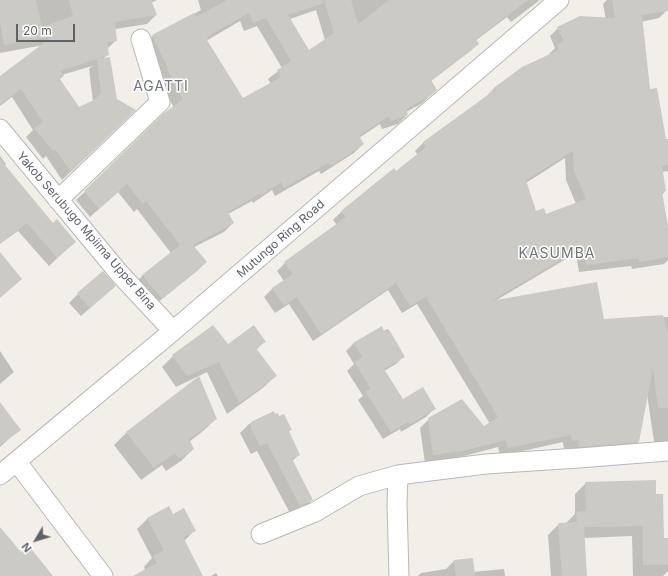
<!DOCTYPE html>
<html>
<head>
<meta charset="utf-8">
<style>
	body { margin:0 }
	#map { position:relative; width:668px; height:576px; overflow:hidden; background:#f1efe8; font-family:Inter,sans-serif }
	canvas { display:block }
	.north { position:absolute; left:16px; top:520px; width:40px; height:40px; -webkit-text-stroke:3px #fff; paint-order:stroke; rotate:232deg; font-size:11px; font-weight:700; line-height:16px; text-align:center; color:#5f6368 }
	.north::after { content:''; display:block; margin:auto; width:14px; height:18px; background:#5f6368; clip-path:polygon(50% 0,100% 100%,50% 72%,0 100%) }
	.scale { position:absolute; left:16px; top:24px; width:59px; height:18px; box-sizing:border-box; border:2px solid #5f6368; border-top:0; padding-left:5px; font-size:12px; line-height:14px; white-space:nowrap; color:#5f6368; -webkit-text-stroke:3px #fff; paint-order:stroke }
</style>
</head>
<body>
<div id="map">
<canvas width="668" height="576"></canvas>
<div class="north">N</div>
<div class="scale">20 m</div>
</div>
<script>
const g = document.querySelector('canvas').getContext('2d');
g.lineJoin = 'round';
function fill(path, color) {
  g.fillStyle = color;
  g.fill(path, 'evenodd');
}
function strokePath(path, color, width, dash) {
  g.strokeStyle = color;
  g.lineWidth = width;
  g.lineCap = dash ? 'butt' : 'round';
  g.setLineDash(dash || []);
  g.stroke(path);
}
function drawText(font, color, halo, rows, align = 'center') {
  g.font = font + ' Inter,sans-serif';
  g.lineWidth = 3;
  g.setLineDash([]);
  g.textBaseline = 'middle';
  g.strokeStyle = halo;
  g.fillStyle = color;
  for (const [text, x, y, turn = 0] of rows) {
    g.save();
    g.translate(x, y);
    g.rotate((+turn || 0) * Math.PI / 180);
    g.textAlign = isNaN(turn) ? turn : align;
    if (halo) g.strokeText(text, 0, 0);
    g.fillText(text, 0, 0);
    g.restore();
  }
}
fill(new Path2D(`
	M0,0H157L151,3L156,15L147,24L115,29L116,40L107,49L108,54L103,59L116,99L125,119L62,180L46,156L43,159L26,137L33,130L12,97L0,106V78L44,45L0,53ZM92,66L89,69L93,102L79,108L59,79L62,75Z
	M198,0H540L511,22L507,17L475,41L478,44L469,52L431,81L436,90L421,104L406,112L407,115L398,124L382,129L380,124L359,138L363,144L354,153L321,174L319,171L275,196L272,190L253,203L252,201L228,214L233,223L224,232L194,247L206,262L197,271L152,307L134,284L143,275L171,253L137,209L134,212L118,192L90,217L76,200L174,107L163,91L144,45L153,36L201,10ZM316,10L325,40L309,52L290,19ZM240,21L244,31L257,26L282,68L268,79L271,84L242,99L206,41Z
	M607,0H665L667,10L659,18L641,22L649,90L665,140H668V171L662,172L665,191L662,195L668,232V260L664,264L632,269L631,266L579,272L576,253L495,301L603,320L668,317V451L655,448L647,394L638,442L630,450L571,455L570,448L564,449L563,442L500,456L498,447L453,459L425,463L420,428L429,419L484,428L490,424L417,304L402,313L388,290L313,341L289,304L275,313L264,297L272,289L284,281L277,271L285,263L337,225L333,220L341,212L394,170L396,172L418,155L415,151L423,143L488,97L487,96L495,87L550,56L549,54L555,48L550,36L558,28L606,20L603,4ZM565,158L566,180L576,204L546,216L535,212L526,183Z
	M0,156L6,164L4,166L67,249L49,266L18,231L4,241L0,235Z
	M115,286L81,316L69,303L78,294Z
	M388,329L404,356L396,364L384,371L402,400L434,409L426,417L401,432L400,429L383,439L358,400L363,396L347,371L354,364L346,351L354,343Z
	M265,341L256,350L275,376L264,387L227,414L207,372L176,387L162,367L173,356L228,345Z
	M0,351L14,372L0,384Z
	M0,404L19,430L0,447Z
	M273,412L288,432L299,455L292,461L312,500L303,509L291,515L257,451L251,454L240,433L249,424Z
	M216,419L203,431L189,442L193,449L181,461L166,471L162,465L141,480L114,445L127,432Z
	M586,483L655,495L663,539H668V571L663,576H633L632,536L584,538L586,576H551L548,535L559,524H565L575,514V494Z
	M173,515L195,530L184,541L202,576H139L145,570L144,567L152,558L137,529L147,519Z
	M472,559L473,572L504,569L505,576H418L421,573L446,569L454,561Z
	M216,573L218,576H211Z`), '#0003');
fill(new Path2D(`
	M0,0H36L42,27L73,16L69,0H151L157,15L115,22L117,41L107,42L109,55L60,71L64,76L60,79L79,107L94,100L101,93L97,59L110,57L117,99L136,110L71,172L55,149L53,151L34,128L43,122L21,89L0,105V76L53,36L4,45L0,22Z
	M227,0H323L324,3L288,15L309,50L334,33L324,0H351L358,24L389,0H528L476,39L479,44L431,80L437,90L431,95L406,109L408,115L391,121L389,116L359,136L364,144L331,166L328,163L284,188L281,182L262,195L261,193L228,212L234,223L193,245L207,262L162,299L142,275L180,245L146,201L143,204L127,184L99,209L84,191L163,114L183,99L172,81L173,80L167,69L168,68L152,35L194,13L196,17ZM249,13L253,23L266,18L291,61L277,70L281,77L243,98L207,40L208,39L207,37Z
	M612,0H668V11L642,15L650,89L657,88L666,139H668V165L662,166L666,191L662,192L668,226V257L639,262V258L586,265L584,246L491,301L597,282L604,319L663,315L668,332V408H658L653,368L639,442L579,447L578,440L572,441L571,435L508,448L506,440L462,451L433,455L428,418L462,399L484,426L498,417L426,297L410,306L396,283L321,334L297,297L284,306L272,288L293,274L284,262L346,217L341,211L394,168L396,171L426,147L423,142L496,89L495,87L522,67L559,50L557,45L564,41L557,27L580,16L615,18ZM573,151L574,171L586,199L546,214L544,208L536,211L526,180Z
	M0,159L53,223L57,219L76,242L57,258L27,223L0,244Z
	M0,252L22,279L0,298Z
	M103,271L116,286L90,308L77,293Z
	M213,325L228,344L254,325L266,342L256,348L277,376L239,403L219,362L187,376L172,355Z
	M382,326L384,331H390L405,357L384,369L403,399L423,387L436,409L410,424L408,422L391,432L365,391L371,389L354,362L363,357L353,343Z
	M199,376L217,419L189,439L194,449L179,459L175,453L154,468L126,432Z
	M0,402L21,430L0,445Z
	M274,411L275,414L278,413L279,416L284,414L292,430L289,431L300,455L292,459L313,500L300,506L267,443L260,446L251,428V422Z
	M656,480V494H663L664,538H668V565H643V526L584,527L587,576H562L558,523L577,522L576,512L586,511L585,482Z
	M169,506L173,514L184,508L196,531L183,537L203,576H133L157,563L153,556L164,550L147,518Z
	M0,527L21,552L29,546L53,576H0Z
	M473,558L475,576H456L454,560Z`), '#cccac5');
const minor = new Path2D(`
	M0,129L119,273L173,331
	M58,200L160,102L141,39
	M17,462L103,576
	M0,475L173,331L559,0
	M398,475L397,505L399,576
	M261,534L315,512L359,486L398,475L486,464L579,458L668,451`);
strokePath(minor, '#b5b8bc', 21);
strokePath(minor, '#fff', 19);
drawText('12px', '#5f6368', '#fff', [
	["Yakob Serubugo Mpiima Upper Bina",86,231,49],
	["Mutungo Ring Road",281,239,-41]
]);
g.letterSpacing = '1px';
drawText('14px', '#70757a', '#fff', [
	["AGATTI",161,87],
	["KASUMBA",557,254]
]);
g.letterSpacing = '0px';
</script>
</body>
</html>
